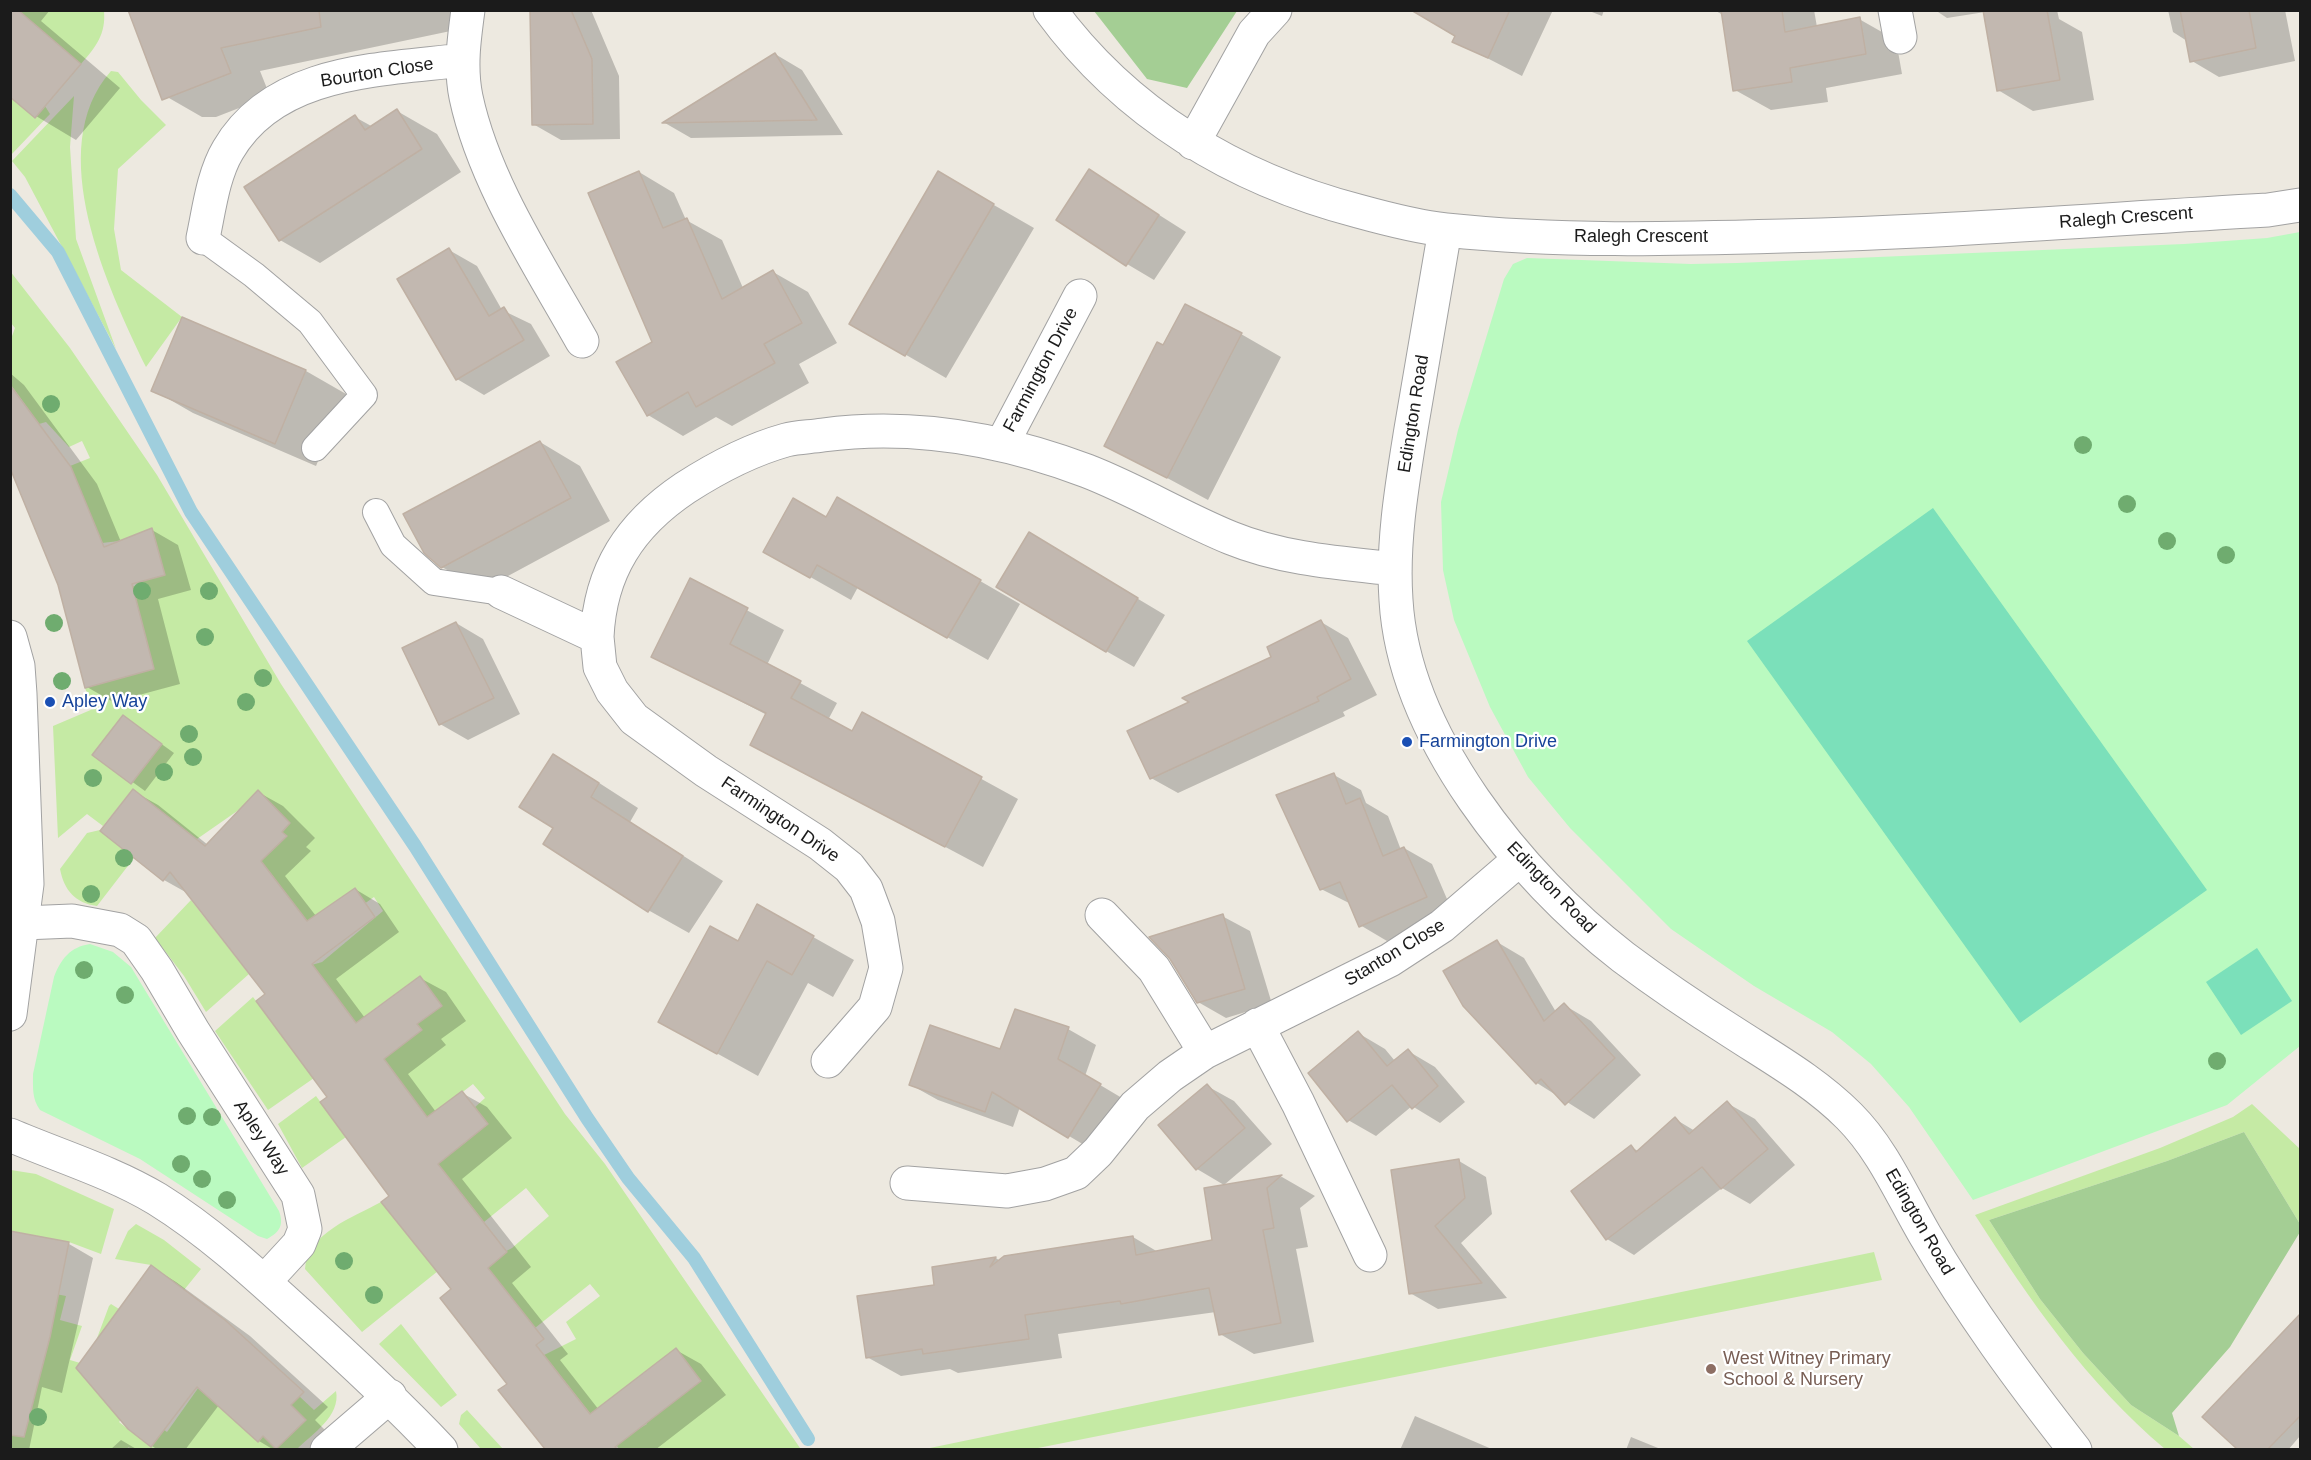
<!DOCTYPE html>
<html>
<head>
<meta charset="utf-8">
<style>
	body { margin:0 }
	#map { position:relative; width:2311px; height:1460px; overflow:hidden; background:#ede9e0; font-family:Helvetica,sans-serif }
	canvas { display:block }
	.frame { position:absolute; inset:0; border:12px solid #1b1b1b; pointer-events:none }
</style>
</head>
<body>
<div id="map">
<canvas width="2311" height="1460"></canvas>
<div class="frame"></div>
</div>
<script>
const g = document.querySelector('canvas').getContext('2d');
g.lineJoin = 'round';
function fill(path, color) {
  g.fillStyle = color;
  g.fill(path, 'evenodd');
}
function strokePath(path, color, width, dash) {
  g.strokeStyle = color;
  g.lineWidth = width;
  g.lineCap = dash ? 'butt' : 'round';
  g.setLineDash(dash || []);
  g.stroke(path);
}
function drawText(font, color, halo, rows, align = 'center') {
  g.font = font + ' Helvetica,sans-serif';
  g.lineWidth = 4.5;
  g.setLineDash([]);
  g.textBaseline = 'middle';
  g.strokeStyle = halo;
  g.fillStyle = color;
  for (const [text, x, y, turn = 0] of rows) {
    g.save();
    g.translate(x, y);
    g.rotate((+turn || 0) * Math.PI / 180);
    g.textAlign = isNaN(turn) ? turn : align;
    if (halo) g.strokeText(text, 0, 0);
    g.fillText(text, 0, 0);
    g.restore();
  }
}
fill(new Path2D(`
	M18,11H104C106,34 96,47 81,64Z
	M111,71L118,72L141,100L166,125L118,169L114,229L121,270L182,317L146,367C108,288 42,149 111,71Z
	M74,96L70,147L76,239L116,349L25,177L12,161Z
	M11,97L45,106L50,114L11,155Z
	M10,271L70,348L157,475L281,684L565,1114L605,1164L800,1448L619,1449L615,1443L647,1424L634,1405L664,1358L635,1379L597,1422L544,1355L576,1339L566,1322L600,1296L590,1284L535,1328L484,1263L512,1248L549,1216L526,1188L484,1222L462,1194L450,1203L423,1169L457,1149L488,1124L474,1108L485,1098L473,1084L438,1111L431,1123L362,1071L430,990L420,976L369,1013L360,1028L337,998L301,968L322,962L383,911L374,897L329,929L311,927L269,871L252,884L243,807L197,839L133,789L103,826L87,814L58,838L53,726L93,709L85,688L115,593L137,585L119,541L102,543L70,466L90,458L82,441L69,447L46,422L39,424L11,385V339L15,328L11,323Z
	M100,830L134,858L97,906C75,903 64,890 60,869L87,833Z
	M191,900L249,974L206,1012L184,976L155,938Z
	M253,997L314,1078L268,1110L215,1031Z
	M316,1096L346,1137L302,1168L278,1124Z
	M2252,1104L2300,1149V1224L2244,1132L2167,1161L1989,1220L2040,1299L2083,1353L2131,1405L2179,1436L2194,1449H2165C2087,1383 2030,1301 1975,1215L2160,1148L2233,1117Z
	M11,1170L36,1174L114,1209L101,1254L69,1242L11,1231Z
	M381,1202L438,1271L362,1332L305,1269C307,1233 354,1217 381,1202Z
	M136,1224L164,1240L201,1269L184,1290L151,1265L115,1259L128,1231Z
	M1874,1252L1882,1280L1033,1449H925Z
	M10,1285L66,1296L60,1320L82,1326L70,1360L87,1365L109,1306L111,1304L119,1309L153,1381L119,1422L133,1433L147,1417L167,1432L206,1377L258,1442L299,1396L314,1410L336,1391C341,1416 312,1434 297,1449L131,1450L129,1447L125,1450L11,1449Z
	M401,1324L457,1395L441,1407L379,1344Z
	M467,1410L503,1449H481L459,1424L461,1415Z`), '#c5eaa4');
fill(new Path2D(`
	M1094,11H1237L1187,88L1147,79Z
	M2244,1132L2300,1224V1232L2230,1347L2172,1413L2179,1436L2131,1405L2083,1353L2040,1299L1989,1220L2167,1161Z`), '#a4ce94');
fill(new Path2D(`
	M2300,232V1046L2227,1105L1973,1200L1909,1107L1871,1064L1832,1032L1754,986L1671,929L1570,828L1528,777L1490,707L1454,620L1443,570L1441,502L1458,430L1504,279L1513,264L1527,258L1691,264L1737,263L2184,244L2267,238Z
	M90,944L113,952L131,967L279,1211C284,1225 280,1232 267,1239L258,1236L140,1159L40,1110C32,1099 33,1088 33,1074L54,977C61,959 70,947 90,944Z`), '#bafac0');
fill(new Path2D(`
	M1933,508L2207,890L2020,1023L1747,641Z
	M2257,948L2292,1001L2241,1035L2206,982Z`), '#7be0ba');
fill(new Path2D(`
	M10,10H50L41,21L120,88L76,140L36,116Z
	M129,10H461L465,28L260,71L270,96L216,117H202L162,94Z
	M532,10H591L619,76L620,139L561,140L533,124Z
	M1414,10H1553L1522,76L1454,41L1457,35Z
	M1587,10H1604L1602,16Z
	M1714,10H1814L1817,27L1859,19L1896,40L1902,74L1826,88L1828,102L1771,110L1735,90L1723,15Z
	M1935,10H2057L2059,19L2082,32L2094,100L2033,111L1998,90L1985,12L1947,18Z
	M2168,10H2285L2295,61L2219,77L2192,61L2187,41L2173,32Z
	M775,54L802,70L843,135L691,138L665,123Z
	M397,111L437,134L461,172L320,263L280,240L355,117L373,127Z
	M1090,171L1186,232L1154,280L1127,264Z
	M639,172L674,193L686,220L722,240L743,288L773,272L808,292L837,343L799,364L809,383L732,426L716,417L683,436L648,415L654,343Z
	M938,173L1034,228L946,378L851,323Z
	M449,250L477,266L502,310L531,324L550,356L484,395L457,379Z
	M183,319L306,371L346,394L316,466L193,413L153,390Z
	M1241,334L1281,357L1208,500L1106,445L1164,347Z
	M10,373L24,385L97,484L121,542L152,530L178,545L191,590L158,599L180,684L113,702L87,687L59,585L10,468Z
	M540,442L580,466L610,521L482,590L442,567Z
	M838,499L1020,604L988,660L858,587L851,600L805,574L827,519Z
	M1056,550L1165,615L1134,667L1106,651Z
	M690,580L784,630L767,665L837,703L828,720L853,733L863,714L1018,799L983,867L752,744L767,715L653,656Z
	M1321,622L1348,638L1377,695L1343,712L1345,716L1178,793L1151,778L1193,702L1273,657Z
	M456,623L483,639L520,714L468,740L440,724L404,649Z
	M124,717L174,753L145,791L95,755Z
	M1334,775L1361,790L1366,803L1388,816L1401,850L1404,848L1432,864L1453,913L1387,941L1360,925L1351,904L1321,889Z
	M593,779L638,808L630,822L723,881L689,933L648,910L555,828Z
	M133,791L158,805L208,845L258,792L283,806L315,838L306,847L311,851L285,876L316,916L355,889L380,904L399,932L336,979L365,1018L420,978L446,992L466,1021L441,1039L446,1045L408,1074L436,1112L462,1093L487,1107L512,1138L462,1179L531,1267L512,1283L568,1354L560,1360L599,1410L676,1350L701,1364L726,1395L655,1450H547L500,1391L509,1384L453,1289L329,1097L267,995L189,894L164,880L102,830Z
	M758,906L854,960L833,997L808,983L758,1076L700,1044L739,943Z
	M1222,916L1250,931L1272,1004L1226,1018L1198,1002Z
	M1497,942L1524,958L1556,1012L1564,1005L1591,1021L1641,1075L1594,1119L1537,1083L1465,1005Z
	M1068,1029L1096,1045L1085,1076L1127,1101L1096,1152L1020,1107L1013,1127L938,1100L911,1085Z
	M1358,1033L1385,1049L1395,1061L1408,1051L1435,1067L1465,1102L1440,1123L1412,1106L1376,1136L1348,1120Z
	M1207,1086L1234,1101L1272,1144L1224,1185L1197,1169L1160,1125Z
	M1727,1103L1755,1119L1795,1165L1750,1204L1722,1188L1634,1255L1607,1239L1631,1147L1638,1151L1675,1119L1695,1131Z
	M1459,1161L1486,1177L1492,1214L1461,1243L1507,1298L1438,1309L1410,1293Z
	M1282,1177L1315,1196L1300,1208L1308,1247L1296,1249L1314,1342L1254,1354L1220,1334L1216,1312L1058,1334L1062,1358L958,1373L950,1369L901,1376L867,1357L936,1286L933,1268L996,1258L1000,1261L1133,1237L1158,1252L1214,1241L1206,1189Z
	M10,1232L69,1244L93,1258L62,1393L42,1387L29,1450H10Z
	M152,1267L176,1282L250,1336L328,1407L315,1420L330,1435L314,1450H274L259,1441L219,1405L185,1450H158L152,1446Z
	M2300,1315V1436L2288,1450H2239L2204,1417Z
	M1415,1416L1494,1450H1400Z
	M1631,1437L1663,1450H1626Z
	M121,1440L138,1450H110Z`), '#0003');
strokePath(new Path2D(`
	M10,195L58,252L191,512L415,846L587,1118L628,1178L694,1258L808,1439`), '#9fcedd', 14);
const building = new Path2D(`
	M10,10H18L81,64L35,118L10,97Z
	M128,10H319L321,27L221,48L231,73L162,100Z
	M530,10H571L592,59L593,124L532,125Z
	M1411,10H1510L1488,58L1452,42L1455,36Z
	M1721,10H1782L1785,32L1860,17L1866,54L1790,68L1792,82L1733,91Z
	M1983,10H2047L2060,80L1997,91Z
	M2180,10H2249L2256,48L2190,62Z
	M775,53L817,120L662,123Z
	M397,109L422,149L279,241L244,187L355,115L365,130Z
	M1089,169L1159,215L1126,266L1056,220Z
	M639,171L663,228L687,218L722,299L773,270L802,323L764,344L775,363L696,407L688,392L647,416L616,362L652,342L588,193Z
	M938,171L994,204L905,356L849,324Z
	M449,248L489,316L504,307L524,340L456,380L397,279Z
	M1185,304L1242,333L1167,478L1104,446L1157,342L1163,345Z
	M182,317L306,370L275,444L151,391Z
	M10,385L71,467L104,547L152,528L165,575L132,584L154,669L85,688L58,585L10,468Z
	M540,441L571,498L441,568L424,553L403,514Z
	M837,497L981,580L947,638L817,565L810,578L763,552L793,498L826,517Z
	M1029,532L1138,598L1106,652L996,587Z
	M690,578L748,608L730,644L801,681L791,698L852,731L862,712L982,777L945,847L750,745L766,713L651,657Z
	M1321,620L1351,679L1317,697L1319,701L1150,779L1127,731L1189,702L1182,698L1271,657L1267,647Z
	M456,622L494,698L439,725L402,648Z
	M123,715L162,744L131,784L92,755Z
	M553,754L599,783L591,797L683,856L648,912L543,844L553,828L519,807Z
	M1334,773L1346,804L1360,798L1383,856L1404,847L1427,897L1359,927L1340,882L1320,890L1276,795Z
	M133,789L205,846L258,790L290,823L282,832L287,836L261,861L307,921L355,888L375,917L312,964L356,1023L420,976L442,1006L417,1024L422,1030L384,1059L427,1117L462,1091L488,1124L438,1164L507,1252L488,1268L544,1339L536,1345L590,1414L676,1348L701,1381L615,1447L617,1449H545L498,1390L507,1384L440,1298L451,1289L381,1202L389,1196L320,1102L327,1097L256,1001L265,994L170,872L163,881L100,831Z
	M757,904L814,936L792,975L767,961L717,1054L658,1022L710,926L738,941Z
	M1223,914L1245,989L1197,1003L1170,959L1149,937Z
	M1497,940L1544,1021L1564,1003L1615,1058L1565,1105L1541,1079L1536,1084L1463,1006L1443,971Z
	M1015,1009L1069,1027L1058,1059L1101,1084L1068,1138L992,1092L985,1112L909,1085L930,1025L1000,1049Z
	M1358,1031L1387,1066L1408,1049L1438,1086L1412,1109L1392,1085L1347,1122L1308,1073Z
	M1207,1084L1245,1128L1196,1170L1158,1125Z
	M1727,1101L1768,1149L1721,1189L1702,1167L1606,1240L1571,1191L1631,1145L1636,1152L1675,1117L1689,1134Z
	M1459,1159L1465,1198L1435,1226L1482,1283L1409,1294L1391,1170Z
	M1282,1175L1267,1188L1274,1228L1263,1230L1281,1323L1219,1335L1209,1288L1121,1304L1120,1301L1025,1315L1029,1339L923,1354L922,1349L866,1358L857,1296L934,1285L932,1267L996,1257L990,1267L1004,1256L1133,1236L1136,1255L1212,1240L1204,1188Z
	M10,1231L69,1242L50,1337L24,1437L10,1435Z
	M151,1265L225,1320L304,1392L291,1405L306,1420L276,1449L263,1436L258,1442L197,1387L151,1447L128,1429L76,1368Z
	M2301,1313V1415L2268,1449H2237L2202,1417Z`);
fill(building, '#c2b8b0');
strokePath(building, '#bfb0a3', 1.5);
const lane = new Path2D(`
	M203,238L254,275L310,322L364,395L315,448
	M376,512L393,545L434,582L501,592`);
const street = new Path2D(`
	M468,10C464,39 460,68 466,97C484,182 540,266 582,341
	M1050,10C1126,114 1235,179 1358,211C1387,219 1417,227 1446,230C1558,242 1671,239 1783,236C1945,232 2106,219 2268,210L2300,205
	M1895,10L1900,37
	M1193,143L1254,33L1275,10
	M1445,230C1434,296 1422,363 1411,429C1402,485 1392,543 1396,600C1404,736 1520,877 1623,957C1659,984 1696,1009 1734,1033C1774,1059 1815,1082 1849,1116C1883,1150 1901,1194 1925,1235C1970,1312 2020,1380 2075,1450
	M203,238C209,210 213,175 228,150C275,69 381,70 463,60
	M1002,444L1080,296
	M501,592L597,637C600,571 630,525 685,488C716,468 750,450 786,440C797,437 810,437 823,435C913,423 1002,439 1087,471C1136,490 1182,518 1231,538C1282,559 1340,563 1395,569
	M10,637L18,666L20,694L27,884L10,1014
	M597,637L600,667L612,691L634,719L706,771L820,844L849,867L866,889L878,921L886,968L875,1007L828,1061
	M1102,915L1154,969L1205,1052
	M23,923L72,921L120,930L136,940L157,970L193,1031L298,1195L305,1229L299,1244L264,1282
	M1257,1025L1298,1103L1370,1255
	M10,1135C59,1156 112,1172 157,1199C207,1230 252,1271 296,1311C346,1356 395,1401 441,1450
	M907,1183L1007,1191L1045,1184L1076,1173L1098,1152L1135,1106L1170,1076L1205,1052L1390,960L1442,926L1520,859
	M327,1450L390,1396`);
strokePath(lane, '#a2a2a2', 28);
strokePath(street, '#a2a2a2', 35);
strokePath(lane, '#fff', 26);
strokePath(street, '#fff', 33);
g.fillStyle = '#6fac6f';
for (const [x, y] of [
	[51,404],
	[2083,445],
	[2127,504],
	[2167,541],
	[2226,555],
	[142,591],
	[209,591],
	[54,623],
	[205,637],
	[263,678],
	[62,681],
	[246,702],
	[189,734],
	[193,757],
	[164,772],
	[93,778],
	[124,858],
	[91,894],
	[84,970],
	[125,995],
	[2217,1061],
	[187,1116],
	[212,1117],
	[181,1164],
	[202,1179],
	[227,1200],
	[344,1261],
	[374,1295],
	[38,1417]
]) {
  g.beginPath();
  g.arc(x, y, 9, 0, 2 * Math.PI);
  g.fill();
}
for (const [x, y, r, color] of [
	[50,702,6,"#1a4fb4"],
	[1407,742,6,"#1a4fb4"],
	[1711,1369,6,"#8d6e63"]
]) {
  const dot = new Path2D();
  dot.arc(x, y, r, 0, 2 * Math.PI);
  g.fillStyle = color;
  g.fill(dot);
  strokePath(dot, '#fff', 2);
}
drawText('18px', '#1b1b1b', '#fff', [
	["Bourton Close",377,73,-9],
	["Ralegh Crescent",2126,218,-4],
	["Ralegh Crescent",1641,237],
	["Farmington Drive",1041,370,-62],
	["Edington Road",1414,414,-81],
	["Farmington Drive",780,820,34],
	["Edington Road",1551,888,46],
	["Stanton Close",1395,953,-31],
	["Apley Way",261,1138,57],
	["Edington Road",1919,1222,60]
]);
drawText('18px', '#164399', '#fff', [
	["Apley Way",62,702],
	["Farmington Drive",1419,742]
], 'left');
drawText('18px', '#785e54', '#fff', [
	["West Witney Primary",1723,1359],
	["School & Nursery",1723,1380]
], 'left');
</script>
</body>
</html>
